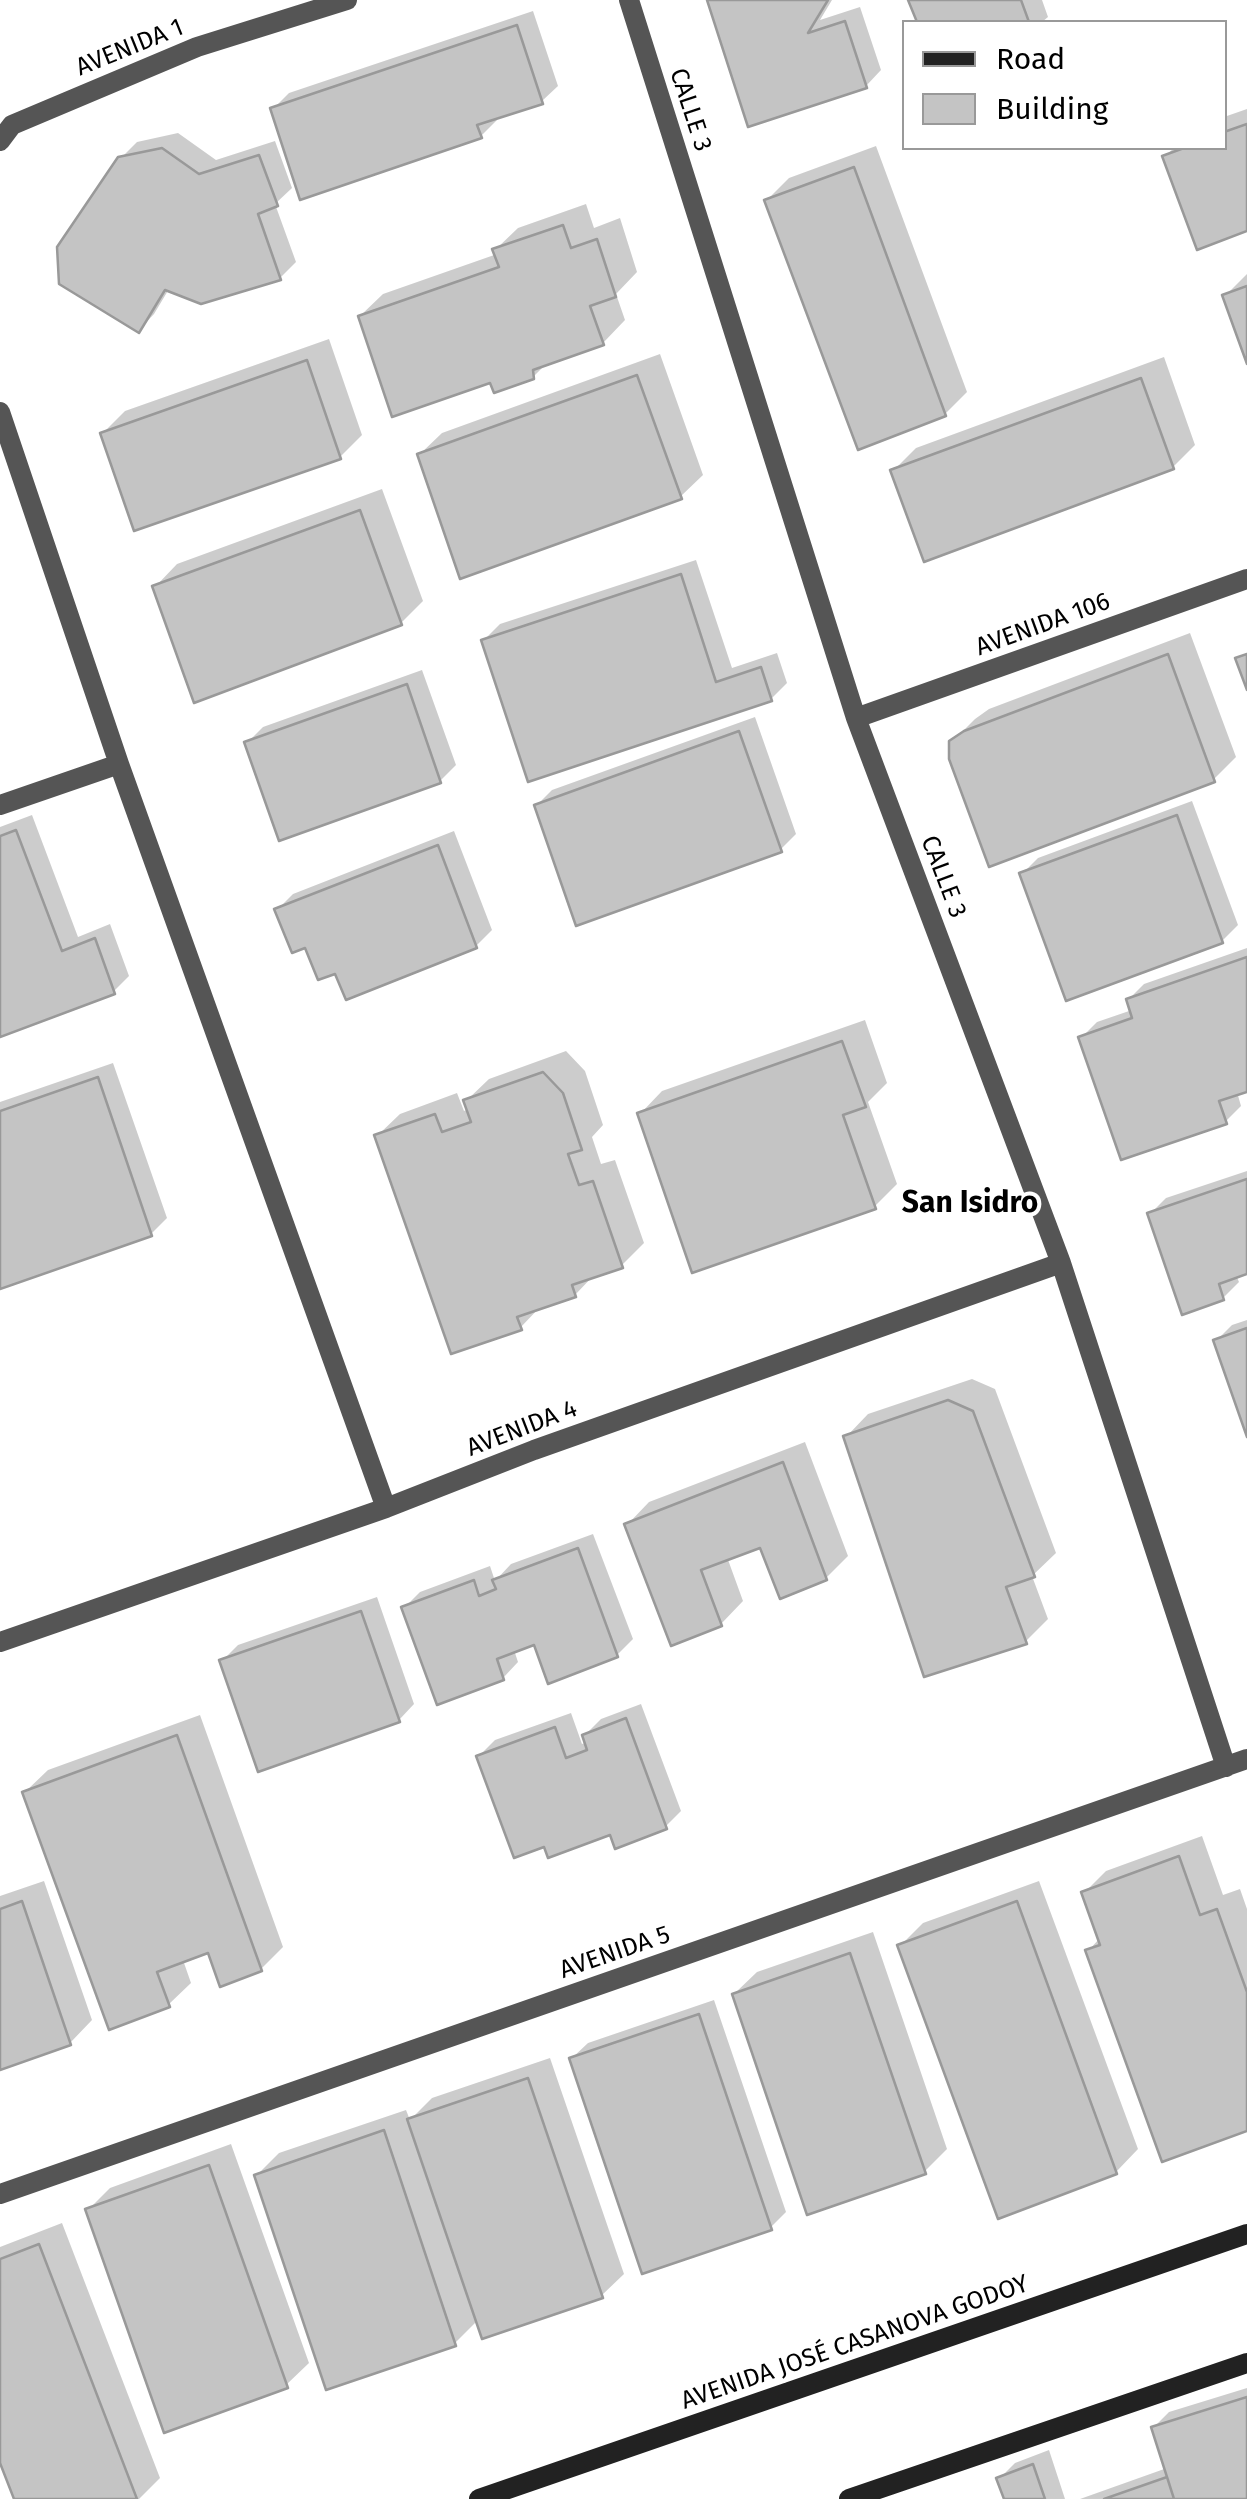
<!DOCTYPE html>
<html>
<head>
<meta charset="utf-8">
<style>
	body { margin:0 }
	#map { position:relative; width:1247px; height:2499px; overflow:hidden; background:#fff; font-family:"Fira Sans",sans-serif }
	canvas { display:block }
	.legend { position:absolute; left:902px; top:20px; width:325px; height:130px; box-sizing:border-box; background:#fff; border:2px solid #999; margin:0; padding:12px 18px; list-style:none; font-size:30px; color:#000 }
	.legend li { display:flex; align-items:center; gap:20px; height:50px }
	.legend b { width:50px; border:2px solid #999 }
</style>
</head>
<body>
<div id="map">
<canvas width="1247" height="2499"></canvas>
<ul class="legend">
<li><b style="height:12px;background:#222"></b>Road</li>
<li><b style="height:28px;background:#c4c4c4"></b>Building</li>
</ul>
</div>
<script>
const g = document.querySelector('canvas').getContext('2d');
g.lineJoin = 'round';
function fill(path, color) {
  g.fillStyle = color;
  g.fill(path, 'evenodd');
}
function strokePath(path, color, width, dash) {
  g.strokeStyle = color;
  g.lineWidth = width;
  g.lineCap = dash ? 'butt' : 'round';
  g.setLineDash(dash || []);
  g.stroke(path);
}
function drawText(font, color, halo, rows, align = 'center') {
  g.font = font + ' "Fira Sans",sans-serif';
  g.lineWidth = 8;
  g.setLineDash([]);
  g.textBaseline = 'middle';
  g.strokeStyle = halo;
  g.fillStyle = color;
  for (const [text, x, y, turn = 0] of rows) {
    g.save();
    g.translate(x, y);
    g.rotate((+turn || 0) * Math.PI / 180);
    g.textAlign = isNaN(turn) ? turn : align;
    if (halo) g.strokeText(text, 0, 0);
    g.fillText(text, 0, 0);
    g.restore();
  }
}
fill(new Path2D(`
	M710,0H832L820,20L860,7L881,70L866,86Z
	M911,0H1042L1048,17L1042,22H919Z
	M533,11L558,86L542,101L495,117L497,120L481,136L273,109L289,93Z
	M1247,109V228L1165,156L1174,148H1224V117Z
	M178,133L216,160L275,141L292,188L275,204L296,262L280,278L169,289L154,314L139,330L120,159L137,142Z
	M876,146L967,392L945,414L766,201L789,178Z
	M586,204L594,228L620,218L637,272L616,294L625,320L603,343L548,362L533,377L491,380L360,316L383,294L497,254L495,250L518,228Z
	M1247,274V357L1225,296Z
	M329,339L362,435L340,457L102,434L125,411Z
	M660,354L703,475L680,497L419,455L442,433Z
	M1164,357L1195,445L1173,467L893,471L916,448Z
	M382,489L423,601L401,623L155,587L177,564Z
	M696,560L732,668L777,653L787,683L771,699L484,640L500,624Z
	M1190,633L1236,757L1213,780L952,742L975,719L989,709Z
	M422,670L456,765L440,781L247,743L263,727Z
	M755,717L796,834L780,850L536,806L552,790Z
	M1192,801L1238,925L1222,941L1022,874L1038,858Z
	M32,815L78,937L110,924L129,976L113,992L0,1034V827Z
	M454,831L492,930L476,946L337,971L306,945L277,910L293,894Z
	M1247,948V1089L1237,1092L1241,1106L1225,1122L1081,1038L1097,1022L1132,1010L1128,1000L1144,984Z
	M865,1020L887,1083L868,1102L897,1184L874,1207L640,1114L662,1091Z
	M566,1051L585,1071L603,1125L592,1137L601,1164L615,1160L644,1243L622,1265L594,1275L575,1295L541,1306L520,1328L377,1136L400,1114L457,1093L464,1111L469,1109L466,1101L489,1079Z
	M113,1063L167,1218L151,1234L0,1286V1102Z
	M1247,1171V1271L1236,1275L1239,1282L1223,1298L1150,1214L1166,1198Z
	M1247,1320V1430L1216,1341L1232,1325Z
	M972,1379L995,1389L1056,1553L1032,1576L1048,1619L1026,1641L846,1437L868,1414Z
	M805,1442L848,1556L826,1578L761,1544L727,1557L743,1601L721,1624L627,1525L649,1502Z
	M593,1534L633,1639L617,1655L535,1642L514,1650L518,1662L503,1678L404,1608L420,1592L490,1566L495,1581L511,1564Z
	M377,1597L414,1704L399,1720L222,1661L238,1645Z
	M641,1704L681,1811L665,1827L611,1831L546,1844L479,1756L495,1740L571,1713L582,1744L587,1742L585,1735L601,1719Z
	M200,1715L283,1947L261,1969L210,1950L183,1960L191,1983L168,2005L25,1792L48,1770Z
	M1202,1836L1223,1895L1240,1889L1247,1909V2128L1088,1951L1100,1938L1084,1893L1106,1871Z
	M44,1881L92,2020L70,2043L0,2067V1896Z
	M1039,1881L1138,2149L1116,2172L900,1946L923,1923Z
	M873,1932L947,2149L924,2172L734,1994L757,1972Z
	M714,2000L786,2212L770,2228L572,2058L588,2043Z
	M550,2058L624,2274L601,2296L478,2320L454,2344L257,2175L279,2153L406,2110L410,2120L432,2098Z
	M231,2144L309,2363L286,2385L88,2210L110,2188Z
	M62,2223L160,2478L139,2499H17L0,2456V2247Z
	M1247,2388V2499H1080L1167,2468L1154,2427L1169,2412Z
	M1049,2450L1065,2499H1007L999,2479L1015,2463Z`), '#0003');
const building = new Path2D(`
	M707,0H828L808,33L845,21L867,88L748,127Z
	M908,0H1021L1029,22H917Z
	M517,25L543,104L477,125L482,138L300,200L270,108Z
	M1247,124V231L1197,250L1162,156L1184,148H1224V132Z
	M162,148L199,174L259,155L278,206L258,214L281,280L201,304L165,290L139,333L59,284L57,247L118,157Z
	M854,167L946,416L858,450L764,200Z
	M563,225L571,248L597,239L616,297L590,306L604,345L533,370L534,379L494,393L490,383L392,417L358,316L499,267L492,249Z
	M1247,286V364L1222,295Z
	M307,360L341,459L134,531L100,433Z
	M637,375L682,499L460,579L417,454Z
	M1141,378L1174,469L924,562L890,470Z
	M360,510L402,625L194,703L152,586Z
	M681,574L716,682L761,667L772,701L528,782L481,640Z
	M1168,654L1215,782L989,867L949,759V741L964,731Z
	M1247,654V690L1235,658Z
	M407,684L441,783L279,841L244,742Z
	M739,731L782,852L576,926L534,805Z
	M1177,815L1223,943L1066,1001L1019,873Z
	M16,830L62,951L95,938L115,994L0,1037V836Z
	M438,845L477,948L346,1000L335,974L318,980L305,948L292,953L274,909Z
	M1247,957V1092L1219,1101L1227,1124L1121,1160L1078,1037L1132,1018L1126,999Z
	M842,1041L866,1107L843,1115L876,1209L692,1273L637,1113Z
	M543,1072L563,1093L582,1150L568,1154L579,1185L593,1181L623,1268L572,1285L576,1297L517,1317L522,1330L451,1354L374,1135L435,1114L442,1132L471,1122L463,1100Z
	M98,1077L152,1236L0,1289V1111Z
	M1247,1179V1274L1219,1284L1224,1300L1182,1315L1147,1213Z
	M1247,1328V1437L1213,1340Z
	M948,1400L973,1411L1035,1577L1006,1587L1027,1644L924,1677L843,1436Z
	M783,1462L827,1580L780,1599L760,1548L701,1570L722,1626L671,1646L624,1524Z
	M578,1548L618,1657L548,1684L534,1645L497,1659L504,1680L437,1705L401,1607L474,1580L479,1596L496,1589L492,1580Z
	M361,1611L400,1722L258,1772L219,1660Z
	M626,1718L667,1829L615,1849L610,1835L548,1858L544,1847L514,1858L476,1756L555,1727L566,1758L587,1750L582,1735Z
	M177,1735L262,1971L220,1987L208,1953L157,1972L170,2007L109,2030L22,1792Z
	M1179,1856L1200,1915L1217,1909L1247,1992V2131L1162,2162L1085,1950L1100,1945L1081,1892Z
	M22,1901L71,2045L0,2070V1909Z
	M1017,1901L1117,2174L998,2219L897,1945Z
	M850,1953L926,2174L807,2215L732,1994Z
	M699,2014L772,2230L642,2274L569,2058Z
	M528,2078L603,2298L482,2339L407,2119Z
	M384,2130L456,2346L326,2390L254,2175Z
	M209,2165L288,2388L164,2433L85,2209Z
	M39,2244L137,2499H14L0,2463V2259Z
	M1247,2397V2499H1174L1151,2427Z
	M1033,2464L1045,2499H1004L996,2478Z
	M1167,2477L1174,2499H1104Z`);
fill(building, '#c4c4c4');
strokePath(building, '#999', 2.5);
strokePath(new Path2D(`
	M629,0L856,718L1061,1263L1226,1767
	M0,141L12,125L197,47L347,0
	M0,412L119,764L386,1508
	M856,718L1247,579
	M0,805L119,764
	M0,1642L386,1508L534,1450L1061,1263
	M0,2194L1247,1759`), '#555', 20);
strokePath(new Path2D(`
	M479,2499L1247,2234
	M849,2499L1247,2363`), '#222', 20);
drawText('25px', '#000', '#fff', [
	["AVENIDA 1",130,48,-22],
	["CALLE 3",690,110,72],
	["AVENIDA 106",1043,625,-20],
	["CALLE 3",943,877,69],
	["AVENIDA 4",522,1429,-21],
	["AVENIDA 5",615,1953,-19],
	["AVENIDA JOSÉ CASANOVA GODOY",855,2343,-19]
]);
drawText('bold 30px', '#000', '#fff', [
	["San Isidro",970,1204]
]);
</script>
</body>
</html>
